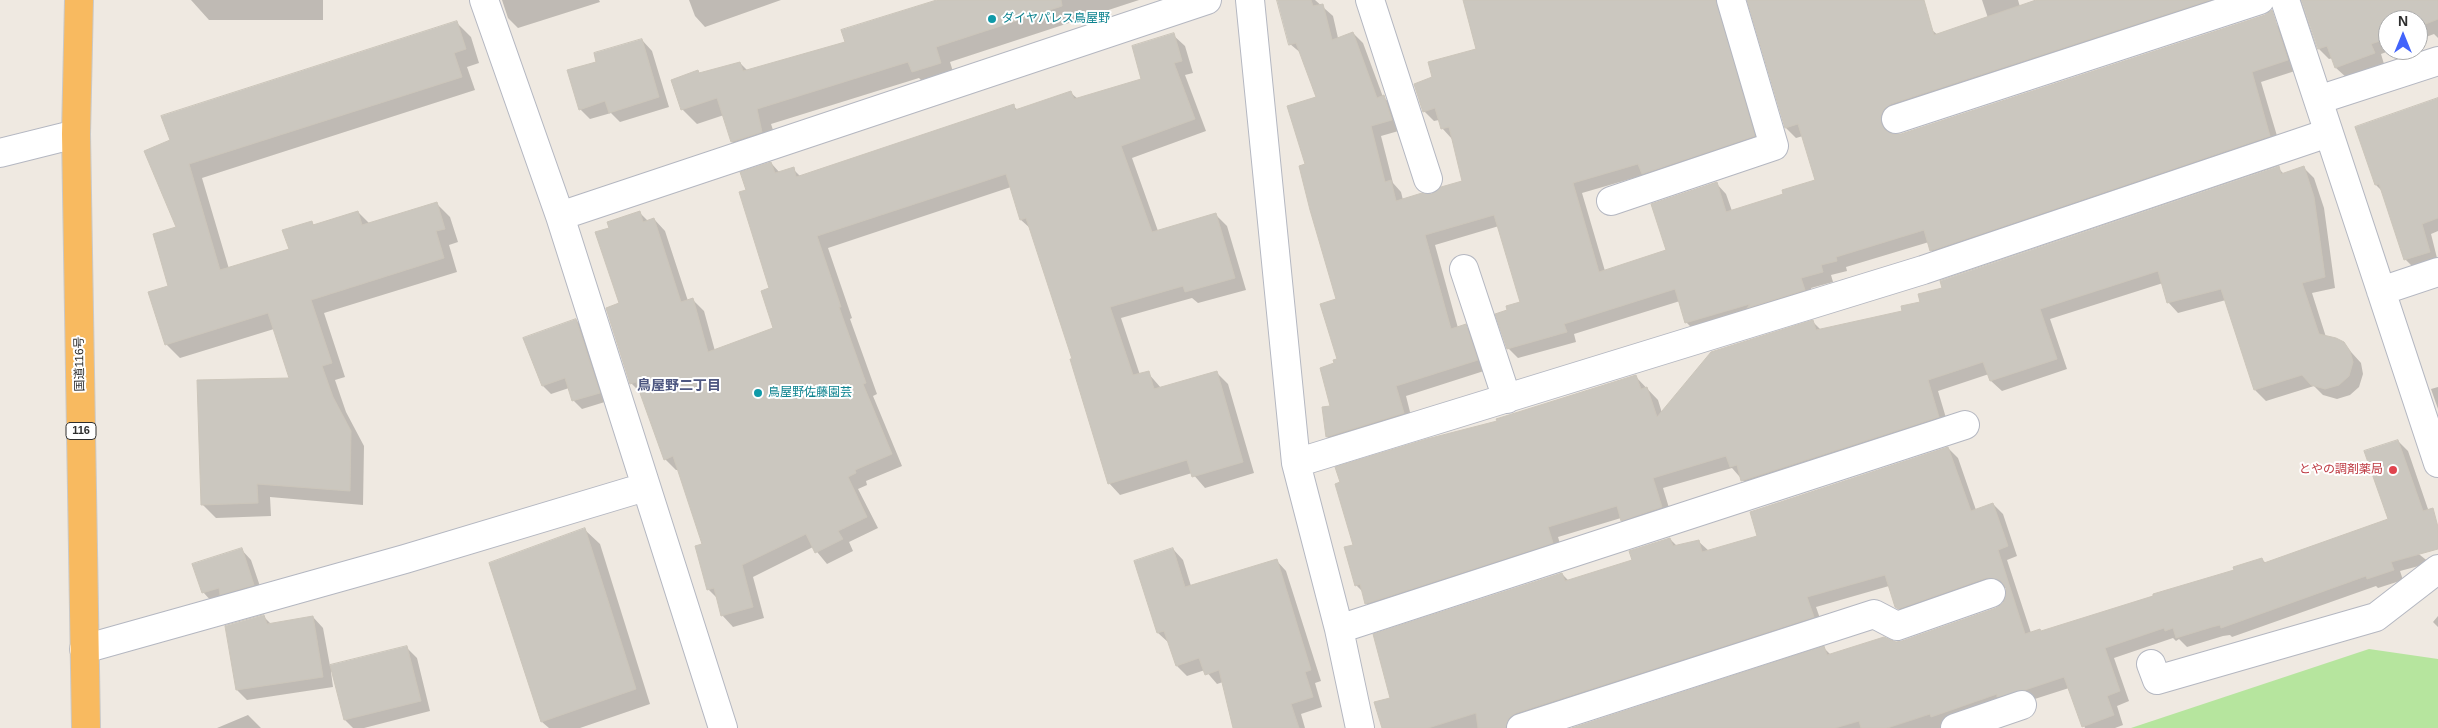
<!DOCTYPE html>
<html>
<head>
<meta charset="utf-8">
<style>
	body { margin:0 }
	#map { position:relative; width:2438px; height:728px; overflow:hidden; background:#efe9e1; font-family:Arial,sans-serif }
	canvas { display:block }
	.north { position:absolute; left:2378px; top:10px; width:50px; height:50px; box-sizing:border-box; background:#fff; border:1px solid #ababab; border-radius:50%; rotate:0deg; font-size:14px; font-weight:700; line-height:20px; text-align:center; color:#2e2e2e }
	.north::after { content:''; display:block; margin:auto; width:18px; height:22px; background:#4264fb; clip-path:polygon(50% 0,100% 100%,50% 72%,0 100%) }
</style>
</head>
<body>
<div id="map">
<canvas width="2438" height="728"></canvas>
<div class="north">N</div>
</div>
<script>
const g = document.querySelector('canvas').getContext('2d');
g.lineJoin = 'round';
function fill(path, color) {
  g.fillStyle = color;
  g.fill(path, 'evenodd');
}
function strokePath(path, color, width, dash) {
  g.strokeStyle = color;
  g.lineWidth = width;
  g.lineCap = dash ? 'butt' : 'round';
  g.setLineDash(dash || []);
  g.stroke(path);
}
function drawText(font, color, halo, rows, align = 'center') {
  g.font = font + ' Arial,"Noto Sans JP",sans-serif';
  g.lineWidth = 4;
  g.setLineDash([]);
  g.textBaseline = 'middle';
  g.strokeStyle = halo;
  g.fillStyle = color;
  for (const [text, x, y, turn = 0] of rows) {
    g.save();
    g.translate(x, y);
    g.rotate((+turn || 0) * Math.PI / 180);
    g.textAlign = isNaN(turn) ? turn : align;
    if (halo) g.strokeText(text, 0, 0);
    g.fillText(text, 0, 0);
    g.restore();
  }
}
fill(new Path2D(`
	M2369,649L2438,659V728H2131Z`), '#b6e59e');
fill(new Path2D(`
	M191,0H323V20H209Z
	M502,0H599L600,2L518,28L508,18Z
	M689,0H781L705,27L695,16Z
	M942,0H1139L950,62L955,78L928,87L919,78L771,124L774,133L747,157L732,142L724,115L697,124L682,109L740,63L748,71L847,42Z
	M1289,0H1315L1333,16L1338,38L1353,33L1363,43L1383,97L1394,107L1402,130L1381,136L1393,183L1401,192L1403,200L1433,195L1464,182L1452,139L1442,128L1439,120L1434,121L1424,111L1433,78L1478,49L1464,0H1729L1764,146L1653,184L1644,175L1582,193L1605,271L1667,251L1716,183L1726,194L1732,211L1785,195L1817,181L1803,136L1796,138L1786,128L1749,0H1895L1938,35L1988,18L1982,0H2018L2020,7L2041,0H2243L1891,126V135H1901L2276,24L2286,34L2298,70L2261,82L2280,146L1942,261L1931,250L1929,242L1846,267L1847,271L1831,275L1833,282L1811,288L1814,300L1696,332L1686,322L1680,301L1574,334L1576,342L1518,358L1508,348L1509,311L1522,303L1499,226L1435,245L1458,328L1465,326L1476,336L1487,370L1406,396L1413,424L1337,447L1327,437L1323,408L1331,407L1336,364L1339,359L1337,300L1307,165L1318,98L1302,54L1290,44Z
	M2340,0H2438V38L2434,34L2418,40V20H2388V50H2392L2381,54L2384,64L2347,78L2336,68L2333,58L2329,59L2319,49Z
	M457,23L471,37L479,63L467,67L475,90L202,178L229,269L290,249L311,222L314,225L358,212L370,224L436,203L450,217L458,242L449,245L457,272L324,313L345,377L335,380L346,412L364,446L363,505L270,497L271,516L216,518L202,504L291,379L274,329L180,358L166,344L170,287L178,228L146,151Z
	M1173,35L1185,46L1193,73L1185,75L1206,131L1132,158L1158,231L1216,215L1227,226L1246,290L1198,303L1192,298L1121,318L1140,375L1148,373L1161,388L1216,372L1228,384L1254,473L1205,488L1192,473L1120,495L1109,483L1074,359L1031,229L1021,220L1011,187L828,248L852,318L850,319L877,394L873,396L902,466L866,481L867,485L858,489L878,528L849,542L853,551L827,564L813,547L753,577L764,618L733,627L722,615L718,599L708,589L704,545L679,470H676L665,459L642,394L631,383L610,228L639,212L648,221L654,219L665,231L688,301L693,300L704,311L715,351L775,329L771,289L747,191L771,163L780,173L793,169L801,177L1013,106L1018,110L1071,93L1078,99L1143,80Z
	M642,40L652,51L669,107L620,122L611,113L590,119L580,109L597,63Z
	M2438,99V231L2431,234L2438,262L2415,269L2405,259L2383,192L2376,185L2356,128Z
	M2303,167L2314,178L2324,208L2335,288L2312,293L2326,337L2343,343L2361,363L2363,374L2359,387L2350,395L2337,399L2323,395L2314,386L2266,401L2255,390L2226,300L2178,313L2168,302L2163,283L2050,319L2067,369L2002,391L1991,381L1989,374L1938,391L1949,428L1753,492L1732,468L1663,488L1672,518L1633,531L1621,518L1558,537L1563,554L1377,614L1366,603L1363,592L1356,585L1355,546L1498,422L1636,377L1658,400L1662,413L1813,322L1821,330L1904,312L1943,289L2278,168L2284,174Z
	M576,320L585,329L608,401L582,409L573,400L569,388L551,394L543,386Z
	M2438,387V409L2431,389Z
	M2398,441L2408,451L2438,538V540L2410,547L2430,563L2400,571L2403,580L2378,588L2376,586L2232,637L2230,635L2223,636L2187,647L2179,639L2176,641L2173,638L2114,658L2129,701L2117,706L2123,725L2115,728H2085L2069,688L1960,723L1953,728H1576L1824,648L1831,655L1902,642L1997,609L2004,604L2008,596L2007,588H1997L1906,617L1896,606L1889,586L1816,607L1823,627L1519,728H1384L1391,699L1562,574L1569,581L1634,561L1670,539L1677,546L1698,541L1709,551L1758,537L1948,448L1958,458L1976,510L1993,504L2003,514L2017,556L2007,560L2031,633L2041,632L2236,570L2261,559L2266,563L2395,537Z
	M585,530L600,544L650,704L580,728H549L542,722L490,564Z
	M241,549L251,560L263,595L213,603L203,592Z
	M1173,549L1183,560L1191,586L1276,560L1286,571L1321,681L1315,683L1322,707L1301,714L1305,728H1235L1223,682L1217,684L1205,670L1187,676L1177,666L1169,643L1158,633Z
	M263,616L271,624L313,617L323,628L330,666L406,647L417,658L430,711L364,728H353L345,720L332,671L331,672L333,687L247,700L237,690Z
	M2438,616V627L2433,622Z
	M248,715L261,728H217Z`), '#0003');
const building = new Path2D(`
	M937,0H1061L1062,6L936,47L941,63L912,72L908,62L757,109L762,132L731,142L717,98L681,110L671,80L698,70L699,73L740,62L743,71L845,42L841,30Z
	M1277,0H1311L1313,6L1323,4L1332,40L1353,32L1377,98L1384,95L1392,120L1371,126L1385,182L1391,180L1396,201L1422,193L1432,194L1441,187L1462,181L1449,127L1441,129L1435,108L1423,112L1414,84L1432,77L1428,62L1476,49L1463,0H1716L1755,136L1642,174L1638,164L1573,183L1599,272L1666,250L1651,204L1717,182L1726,212L1783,194L1782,190L1815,180L1798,124L1785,128L1747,0H1924L1934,35L2036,0H2210L1891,104L1884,109L1881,116V123L1885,130L1893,134H1901L2265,15L2272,10L2288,60L2252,72L2270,136L1930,251L1924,230L1836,257L1837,261L1821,265L1823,272L1801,278L1805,290L1747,308L1750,304L1685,323L1675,289L1564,324L1567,332L1507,349L1495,314L1507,310L1506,306L1520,302L1494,215L1425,235L1451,329L1466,324L1478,360L1396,386L1404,413L1326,437L1322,407L1330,406L1320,368L1334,363L1333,360L1337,359L1320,304L1336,299L1310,210L1299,166L1305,164L1287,106L1316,97L1296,43L1289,45Z
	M2301,0H2438V19L2418,27V20H2388V38L2371,44L2375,53L2335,68L2327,46L2318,49Z
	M457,21L466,49L454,53L462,77L189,164L220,270L289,249L282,230L312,221L313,225L358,211L362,225L437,202L445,229L436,231L444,258L311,300L332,363L322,366L333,397L351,431L350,491L257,484L258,503L201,505L197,380L289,378L268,313L165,345L148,292L168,286L153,234L176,227L144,151L170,140L161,116Z
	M1174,33L1182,61L1174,63L1195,119L1121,146L1152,232L1216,213L1235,278L1185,292L1183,286L1110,307L1133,375L1149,371L1154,389L1217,371L1243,462L1192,477L1187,460L1108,484L1070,359H1072L1026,218L1020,220L1006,174L817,236L841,307H839L866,383L863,384L892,454L855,470L856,473L848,477L867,517L838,531L843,539L815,553L806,534L742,565L753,607L721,616L714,588L707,590L695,546L702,544L673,456L664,460L636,382L630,384L606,308L619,303L595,232L609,228L607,222L640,211L643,222L654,218L681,302L693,298L708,352L773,328L761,291L769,288L739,192L746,190L740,172L771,162L775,173L794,167L796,177L1014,104L1015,110L1071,91L1074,99L1141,79L1132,46Z
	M642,39L659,97L609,113L605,101L579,110L567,70L596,62L594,53Z
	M2438,98V218L2422,224L2430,252L2404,260L2379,184L2375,185L2355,127Z
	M2279,166L2281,174L2304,166L2314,197L2325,277L2302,283L2319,334L2336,338L2344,342L2350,351L2353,362L2349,376L2339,385L2325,389L2311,385L2302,375L2254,390L2221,289L2167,303L2158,271L2040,309L2057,359L1990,381L1983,362L1928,380L1939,417L1741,481L1737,465L1730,467L1726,456L1653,478L1662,507L1621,521L1617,506L1548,527L1553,543L1365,604L1360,584L1355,586L1344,547L1353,545L1335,484L1340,482L1335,467L1427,439L1497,421L1496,419L1636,375L1641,389L1647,387L1657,417L1711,352L1813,320L1816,330L1902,311L1901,306L1920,302L1918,294L1942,288L1940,281Z
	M576,319L600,393L572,401L565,378L542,386L523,338Z
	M2398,440L2423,511L2433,508L2438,527V549L2391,562L2394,570L2367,579L2366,576L2221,628L2220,625L2212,627L2176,638L2173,628L2165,631L2164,628L2105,648L2120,691L2107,696L2114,715L2082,727L2064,677L2025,690L1997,697V694L1931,717L1930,714L1887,728H1861L1859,721L1835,728H1572L1824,646L1827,655L1884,637L1896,642L1902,641L1996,608L2003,603L2006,595V588L2001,581L1993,578H1986L1898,609L1895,607L1885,575L1807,597L1814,617L1516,713L1509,718L1506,728H1478L1476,713L1428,728H1382L1374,702L1390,698L1373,634L1562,573L1565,581L1632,560L1629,551L1670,538L1673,546L1699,540L1702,552L1757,536L1750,512L1948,447L1971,511L1993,503L2008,546L1998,550L2025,634L2040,629L2041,631L2153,596V594L2234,570L2233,567L2262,558L2264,563L2388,519L2364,451Z
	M585,528L636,689L541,722L489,563Z
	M242,548L254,585L220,595L219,588L202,593L192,564Z
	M1173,548L1185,587L1277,559L1311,670L1305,672L1313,697L1291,704L1299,728H1233L1219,670L1205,675L1199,658L1176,666L1164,631L1157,633L1134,561Z
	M264,615L267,624L313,616L323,677L236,690L225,626Z
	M407,646L421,701L344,720L330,665Z`);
fill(building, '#cbc7bf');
strokePath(building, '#cbc5ba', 1);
const minor = new Path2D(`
	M484,0L560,216L723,728
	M1250,0L1296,463L1339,629L1360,728
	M1370,0L1428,179
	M2285,0L2438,463
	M2318,100L2438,61
	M1896,119L2260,0
	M0,153L76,134
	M1611,201L1774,146L1731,0
	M560,216L1207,0
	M1464,269L1507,399
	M2381,291L2438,272
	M1296,463L1923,270L2328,133
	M1339,629L1965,425
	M84,649L405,559L645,487
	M2151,664L2157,680L2376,617L2438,569
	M1521,728L1874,614L1897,626L1991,593
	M1955,728L2022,705`);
const trunk = new Path2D(`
	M79,0L76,134L86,728`);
strokePath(minor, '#b4b7c1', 30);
strokePath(trunk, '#c9c9c9', 30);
strokePath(minor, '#fff', 28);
strokePath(trunk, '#f8ba60', 28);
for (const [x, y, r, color] of [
	[992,19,5,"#0f9aa8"],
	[758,393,5,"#0f9aa8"],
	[2393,470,5,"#e0444e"]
]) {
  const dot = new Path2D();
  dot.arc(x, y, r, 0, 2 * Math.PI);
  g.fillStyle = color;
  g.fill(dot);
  strokePath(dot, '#fff', 2);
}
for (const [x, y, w] of [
	[81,431,30]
]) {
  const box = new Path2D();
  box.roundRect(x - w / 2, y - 8.5, w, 17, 4);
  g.fillStyle = '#fff';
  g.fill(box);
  strokePath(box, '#2e2e2e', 1);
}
drawText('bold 11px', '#2e2e2e', null, [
	["116",81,431]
]);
drawText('12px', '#0d838f', '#fff', [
	["ダイヤパレス鳥屋野",1002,19],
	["鳥屋野佐藤園芸",768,393]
], 'left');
drawText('12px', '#2e2e2e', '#fff', [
	["国道116号",80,364,-91]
]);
drawText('12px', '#be3a42', '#fff', [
	["とやの調剤薬局",2383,470]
], 'right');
drawText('bold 14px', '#4d5680', '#fff', [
	["鳥屋野二丁目",679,386]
]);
</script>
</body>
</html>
